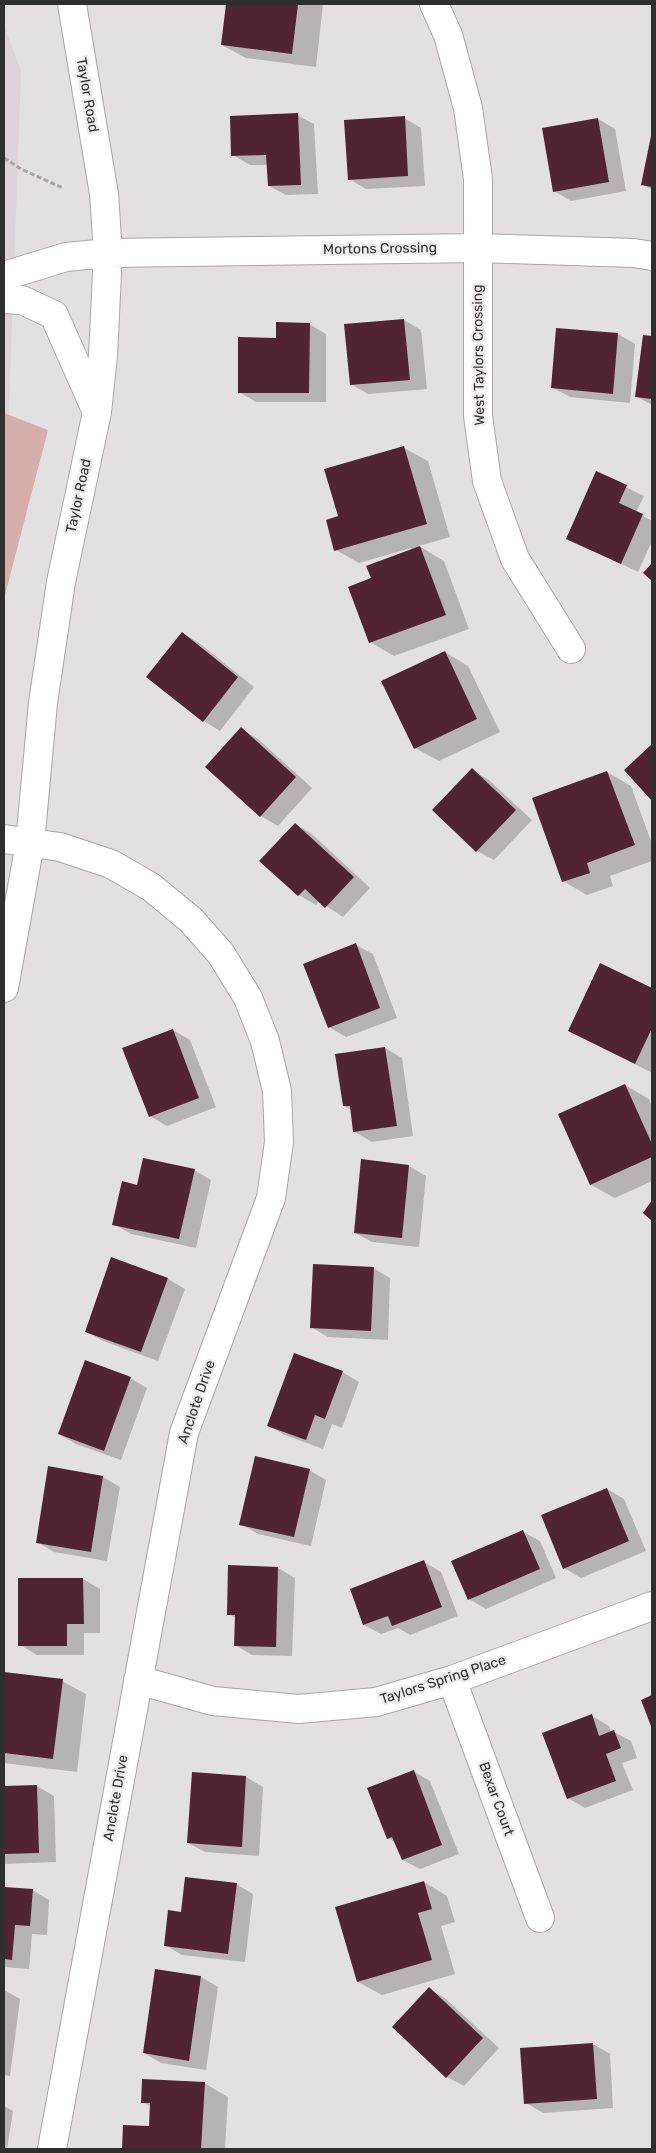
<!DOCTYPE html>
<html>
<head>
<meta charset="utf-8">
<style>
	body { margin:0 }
	#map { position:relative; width:656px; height:2153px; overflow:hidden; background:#e3e0e1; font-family:Rubik,sans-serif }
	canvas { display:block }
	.frame { position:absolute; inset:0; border:5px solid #302f2f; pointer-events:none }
</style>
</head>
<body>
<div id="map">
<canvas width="656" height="2153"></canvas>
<div class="frame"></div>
</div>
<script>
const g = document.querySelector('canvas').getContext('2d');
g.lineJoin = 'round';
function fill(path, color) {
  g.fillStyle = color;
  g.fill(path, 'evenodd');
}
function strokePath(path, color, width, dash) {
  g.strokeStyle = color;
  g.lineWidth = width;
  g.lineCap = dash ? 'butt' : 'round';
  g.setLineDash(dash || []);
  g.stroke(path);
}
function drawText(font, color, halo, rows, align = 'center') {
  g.font = font + ' Rubik,sans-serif';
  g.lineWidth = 5;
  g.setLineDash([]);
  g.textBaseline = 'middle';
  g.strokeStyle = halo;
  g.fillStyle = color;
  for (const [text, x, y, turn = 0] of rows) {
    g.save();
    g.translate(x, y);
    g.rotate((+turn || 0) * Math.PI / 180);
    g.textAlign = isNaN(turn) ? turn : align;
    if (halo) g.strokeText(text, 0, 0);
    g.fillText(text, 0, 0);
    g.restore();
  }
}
fill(new Path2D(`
	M4,26L21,71L8,436L4,438Z`), '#ddd3d9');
fill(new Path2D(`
	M4,413L48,430L4,599Z`), '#d6aeac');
fill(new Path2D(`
	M227,4H323L316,67L246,58L222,45Z
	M297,115L314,124L318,194L286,195L269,186L268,165H250L233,155Z
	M404,118L421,128L425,186L366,189L349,179Z
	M598,119L615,129L626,191L571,201L554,191Z
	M652,138V190L642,184Z
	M404,320L421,330L427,389L368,394L351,384Z
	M309,324L326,334V402H256L239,392L277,339Z
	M618,334L635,344L630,403L570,397L553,388Z
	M644,336L652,337V405L636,396Z
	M404,448L428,461L450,537L419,546L444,561L469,629L394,656L370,642L372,579L412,550L411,548L359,563L336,550L340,517Z
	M597,473L644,496L636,512L652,521V541L638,572L567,538Z
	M182,633L199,643L254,687L220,731L204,721Z
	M445,652L468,666L500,732L439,761L415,748Z
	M241,729L258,739L312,788L278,826L261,816Z
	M652,746V799L626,770Z
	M472,770L489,780L532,820L494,860L477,851Z
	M607,772L631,786L652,844V861L610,876L613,886L587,895L563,881Z
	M295,824L312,834L370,888L343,917L319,901L316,905L299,895L261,861Z
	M356,945L373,954L397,1018L346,1037L329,1027Z
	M601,965L652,990V1073L569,1030Z
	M173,1030L190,1040L216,1107L167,1126L150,1116Z
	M385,1048L402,1058L413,1136L372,1142L355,1132L351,1110L344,1106Z
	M625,1085L649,1099L652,1107V1181L615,1198L591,1185L560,1115Z
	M409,1166L426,1176L419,1247L372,1242L355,1233Z
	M194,1170L211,1180L196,1248L131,1234L114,1224L138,1186Z
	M112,1259L168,1279L185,1289L158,1361L103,1341L86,1331Z
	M373,1268L390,1278L388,1340L328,1337L311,1327Z
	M342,1372L359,1382L342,1428L332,1424L323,1449L285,1435L268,1425Z
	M130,1378L147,1388L121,1460L76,1444L59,1434Z
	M309,1470L326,1480L311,1546L258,1534L241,1524Z
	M103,1477L120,1487L107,1561L54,1552L37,1542Z
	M607,1489L624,1499L646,1551L581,1578L564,1568Z
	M523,1532L540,1541L556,1578L486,1609L469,1599Z
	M424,1562L441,1572L458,1616L410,1635L398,1628L381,1634L364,1625Z
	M278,1568L295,1578L292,1656L252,1655L235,1645L236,1618L228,1614Z
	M83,1579L100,1589V1633H84V1655H37L20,1645Z
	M4,1673L62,1681L86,1694L77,1772L4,1763Z
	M592,1716L609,1726L611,1733L614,1732L631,1741L637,1758L622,1763L633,1790L585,1808L568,1798Z
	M413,1771L430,1781L459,1854L420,1869L403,1860L396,1843L388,1838Z
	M193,1773L246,1777L263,1787L259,1856L205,1852L188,1843Z
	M37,1786L54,1796L56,1862L4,1864V1787Z
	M424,1882L447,1896L455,1922L441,1926L455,1974L382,1995L358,1982Z
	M236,1884L253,1894L245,1962L182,1955L165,1945Z
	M4,1888L32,1890L49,1900L47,1935L32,1934L29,1969L4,1967Z
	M156,1970L201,1977L218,1987L206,2070L161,2063L144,2053Z
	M430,1989L446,1999L499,2048L464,2086L447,2077Z
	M4,1990L20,1999L10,2076L4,2075Z
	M593,2044L610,2054L613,2108L543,2113L526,2103Z
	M204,2083L228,2097L225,2149H123L124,2126L150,2127L151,2107L143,2102Z
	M4,2106L13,2111L7,2149H4Z`), '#0003');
fill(new Path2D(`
	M226,4H298L292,54L221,45Z
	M298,113L301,185L268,186L266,155L231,156L230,116Z
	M405,116L408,176L348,180L344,120Z
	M598,118L609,182L553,192L542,128Z
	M651,136H652V187L641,185Z
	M404,319L410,380L350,385L344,324Z
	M276,322L310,323L309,393H238V337L276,338Z
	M556,328L618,333L613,394L551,388Z
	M643,335L652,336V399L635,397Z
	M404,446L427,524L334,551L326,520L338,516L324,469Z
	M596,471L627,485L619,503L643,514L621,564L566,539Z
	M420,546L446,615L369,643L348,587L371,578L366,566Z
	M652,563V581L643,573Z
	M182,632L238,677L203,722L146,677Z
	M445,651L477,719L414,749L381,681Z
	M241,727L296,777L260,817L205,767Z
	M652,744V801L624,770Z
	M472,768L516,810L476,852L432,810Z
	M607,771L635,845L587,863L590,873L562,882L532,798Z
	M295,823L354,877L325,908L305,889L298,896L259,861Z
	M356,943L380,1008L328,1028L303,964Z
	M600,963L652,988V1028L635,1064L568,1031Z
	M173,1029L199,1098L149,1117L122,1048Z
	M385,1047L397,1126L353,1132L350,1106H343L335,1054Z
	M625,1084L652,1144V1157L590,1185L558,1114Z
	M143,1158L195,1169L179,1239L112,1225L122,1181L137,1185Z
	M361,1159L409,1165L402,1238L354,1233Z
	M652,1200V1221L643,1213Z
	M111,1257L168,1278L141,1352L85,1332Z
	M313,1264L374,1267L371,1331L310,1328Z
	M294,1353L343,1371L325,1419L315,1415L306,1440L267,1426Z
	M85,1360L131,1377L104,1451L58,1434Z
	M255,1456L310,1469L294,1537L239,1525Z
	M48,1466L103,1476L91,1552L36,1543Z
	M607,1488L629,1541L563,1569L541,1515Z
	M523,1530L540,1569L468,1600L451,1561Z
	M424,1560L442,1607L392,1626L388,1616L363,1625L350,1589Z
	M228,1565L278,1567L276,1647L234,1646L235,1615H227Z
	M18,1578H83L84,1624H67V1646H18Z
	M4,1672L63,1679L53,1759L4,1753Z
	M652,1695V1729L641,1700Z
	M592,1714L599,1736L614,1730L621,1748L606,1754L616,1781L567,1799L542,1733Z
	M414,1770L442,1845L402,1860L392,1837L387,1839L367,1788Z
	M192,1772L246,1776L242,1847L187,1843Z
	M37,1785L39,1853L4,1854V1786Z
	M185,1877L237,1883L228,1954L164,1946L168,1910L181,1912Z
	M424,1881L432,1909L418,1913L432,1960L357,1982L335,1907Z
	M4,1887L33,1889L30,1926L15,1925L12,1960L4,1959Z
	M155,1969L201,1976L189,2061L143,2053Z
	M429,1987L483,2038L446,2078L392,2027Z
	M593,2043L597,2099L524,2104L520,2048Z
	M142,2079L205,2082L201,2149H122L123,2125L149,2126L150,2103H141Z`), '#502432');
const minor = new Path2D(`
	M434,4L448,35L468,108L478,179V416L487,481L515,559L571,649
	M4,276L66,257L108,253L478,248L634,253L652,256
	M4,299L22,300L54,315L96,410
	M4,839L60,847L111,864L151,887L191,920L221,954L248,998L265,1041L277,1091L279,1142L271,1198L184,1433L52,2149
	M4,988L30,843L43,703L61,582L97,412L103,356L108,253L104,194L72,4
	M138,1680L213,1701L299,1709L376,1702L452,1680L652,1606
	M452,1680L540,1918`);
strokePath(minor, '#a9a6a8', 30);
strokePath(new Path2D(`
	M4,158L21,169L63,188`), '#a7a5a6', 3, [5, 2.5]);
strokePath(minor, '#fff', 28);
drawText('14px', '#302f2f', '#f0edef', [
	["Taylor Road",87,95,80],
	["Mortons Crossing",380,249,-1],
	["West Taylors Crossing",479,355,-91],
	["Taylor Road",79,496,-78],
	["Anclote Drive",197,1402,-71],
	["Taylors Spring Place",443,1680,-18],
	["Anclote Drive",116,1798,-80],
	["Bexar Court",496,1799,70]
]);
</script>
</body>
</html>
